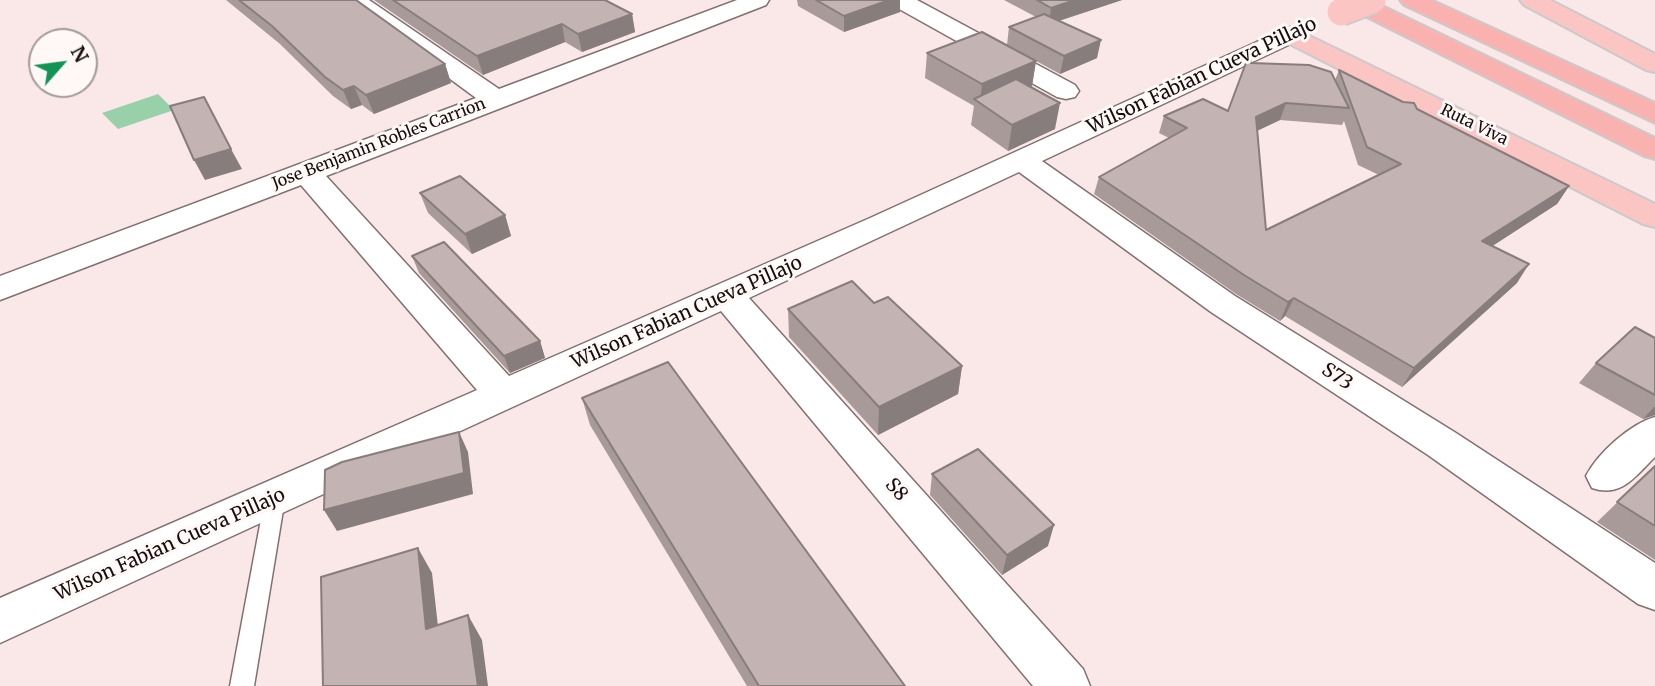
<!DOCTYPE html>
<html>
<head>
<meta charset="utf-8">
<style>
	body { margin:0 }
	#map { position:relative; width:1655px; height:686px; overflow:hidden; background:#f9e8e7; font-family:Merriweather,serif }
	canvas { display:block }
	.north { position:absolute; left:28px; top:28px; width:70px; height:70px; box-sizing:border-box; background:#fff8f7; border:2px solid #a19b9a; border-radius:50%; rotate:62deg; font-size:19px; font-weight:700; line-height:28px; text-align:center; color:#140f0e }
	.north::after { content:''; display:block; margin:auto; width:24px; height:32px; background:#129554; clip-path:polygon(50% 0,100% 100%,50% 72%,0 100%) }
</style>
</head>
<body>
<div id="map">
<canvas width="1655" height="686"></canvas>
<div class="north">N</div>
</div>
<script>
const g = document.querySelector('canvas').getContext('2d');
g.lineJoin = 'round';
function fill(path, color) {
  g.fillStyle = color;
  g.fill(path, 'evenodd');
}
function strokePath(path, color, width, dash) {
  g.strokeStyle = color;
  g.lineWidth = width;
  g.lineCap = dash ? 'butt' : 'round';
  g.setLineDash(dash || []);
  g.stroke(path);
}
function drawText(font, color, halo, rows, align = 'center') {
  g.font = font + ' Merriweather,serif';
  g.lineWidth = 6;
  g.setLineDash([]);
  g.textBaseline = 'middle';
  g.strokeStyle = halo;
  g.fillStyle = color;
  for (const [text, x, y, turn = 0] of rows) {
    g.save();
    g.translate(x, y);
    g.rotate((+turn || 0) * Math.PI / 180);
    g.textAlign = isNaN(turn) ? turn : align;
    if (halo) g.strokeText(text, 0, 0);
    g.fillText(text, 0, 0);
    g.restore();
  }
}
fill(new Path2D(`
	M158,94L174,110L118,129L102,113Z`), '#98d0a9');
const service = new Path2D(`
	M275,490L282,492L285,498L254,686H230L265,498L268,492Z`);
const minor = new Path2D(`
	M343,0H369L499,89L737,0H769L766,5L326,176L509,376L870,218L1283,30L1291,28L1299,30L1303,35L1299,40L1042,161L1235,296L1456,433L1655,563V610L1638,604L1428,455L1211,312L1019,172L749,298L1083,669L1090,686H1033L721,311L0,643V598L477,390L301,185L0,300V276L476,98Z
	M889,0H917L1075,85L1079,91L1075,97L1066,99L1057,97L892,5Z
	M1655,417V457C1635,476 1622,498 1592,488L1586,476C1598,453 1630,424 1655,417Z`);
const primary = new Path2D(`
	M1520,0H1550L1655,54V72L1646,70L1524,5Z
	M1291,27L1655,204V227L1643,224L1282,40L1278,35L1282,30Z`);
const trunk = new Path2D(`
	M1339,0H1370L1655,138V159L1644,156L1343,5Z
	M1400,0H1431L1655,103V123L1404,5Z`);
strokePath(service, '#807170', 3);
strokePath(minor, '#807170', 3);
strokePath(primary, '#cbcaca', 4);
strokePath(trunk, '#cbcaca', 4);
fill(service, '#fff');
fill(minor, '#fff');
fill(primary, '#fbc5c4');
fill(trunk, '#fab2b0');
const primaryBridge = new Path2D(`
	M1341,12L1372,0`);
strokePath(primaryBridge, '#cbcaca', 30, []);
strokePath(primaryBridge, '#fbc5c4', 27);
fill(new Path2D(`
	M226,0H356L445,64L451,83L374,114L362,105L351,109L333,96L280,44Z
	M374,0H605L632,14L635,32L582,52L565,42L483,75Z
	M797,0H900V12L844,32L798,6Z
	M1004,0H1122L1059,21L1097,58L1060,74L1007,45L1009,27L1036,17Z
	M927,53L1036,61L1032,86L1030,87L1055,129L1008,151L971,125L974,106L925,78Z
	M1339,70L1569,186L1557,204L1492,246L1517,283L1402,387L1285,316L1280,321L1236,294L1094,194L1099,177L1169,138L1159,133L1164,116L1228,111L1335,80ZM1280,120L1342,125L1344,121L1358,165L1379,175L1266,230L1257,131Z
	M420,193L505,215L511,236L472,254L428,213Z
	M412,256L540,341L545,358L510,373L419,273Z
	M874,303L962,366L958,394L878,435L789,337L788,309Z
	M1655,338V415L1643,419L1579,383L1596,363Z
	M582,398L905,686H747L590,425Z
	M1655,466V560L1597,522Z
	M932,474L1048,546L1002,575L930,495Z`), '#a89a99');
fill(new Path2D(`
	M889,0H900V12L844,32V16Z
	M1075,0H1122L1049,24L1051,8Z
	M632,14L635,32L582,52L578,34Z
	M562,24L565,42L483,75L477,56Z
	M1101,40L1097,58L1060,74L1064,56Z
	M1036,61L1032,86L985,107L980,103L982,84Z
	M445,64L451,83L374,114L366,95Z
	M354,86L362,105L351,109L343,90Z
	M1060,103L1055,129L1008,151L1012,125Z
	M1286,103L1280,120L1250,134L1256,117Z
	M231,149L242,169L205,180L194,160Z
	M1569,186L1557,204L1471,260L1482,241Z
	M505,215L511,236L472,254L465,234Z
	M1529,264L1517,283L1402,387L1414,368Z
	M1294,298L1285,316L1280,321L1288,302Z
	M540,341L545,358L510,373L504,356Z
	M962,366L958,394L878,435L879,407Z
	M1655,406V415L1643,419Z
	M459,432L468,452L473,494L337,531L324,510Z
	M1054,525L1048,546L1002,575L1007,555Z
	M418,548L432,573L441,653L426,629Z
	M468,615L482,640L488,686H478Z`), '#887d7d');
const building = new Path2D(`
	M239,0H356L445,64L366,95L354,86L343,90L325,77L272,26Z
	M393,0H605L632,14L578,34L562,24L477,56Z
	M816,0H889L844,16Z
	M1037,0H1075L1051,8Z
	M1044,14L1101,40L1064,56L1009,27Z
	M982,32L1036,61L982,84L927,53Z
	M1250,52L1251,63L1309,65L1331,72L1349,108L1286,103L1256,117L1266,230L1401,164L1367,147L1339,70L1403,102L1414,103L1417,109L1569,186L1482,241L1529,264L1414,368L1294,298L1288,302L1244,275L1099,177L1187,128L1164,116L1203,99L1228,111Z
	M1016,79L1060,103L1012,125L974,99Z
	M204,97L231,149L194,160L170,106Z
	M460,176L505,215L465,234L420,193Z
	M444,242L540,341L504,356L412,256Z
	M852,281L874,303L888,297L962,366L879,407L788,309Z
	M1635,327L1655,338V395L1596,363Z
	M668,362L905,686H759L582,398Z
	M459,432L464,473L324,510L325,470L342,462Z
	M978,449L1054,525L1007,555L932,474Z
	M1655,466V526L1617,502Z
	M418,548L426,629L468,615L478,686H323L321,577Z`);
fill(building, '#c3b3b2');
strokePath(building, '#887d7d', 2);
drawText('16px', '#140f0e', '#fff8f7', [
	["Ruta Viva",1474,125,26],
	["Jose Benjamin Robles Carrion",379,144,-21]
]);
drawText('19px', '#140f0e', '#fff8f7', [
	["Wilson Fabian Cueva Pillajo",1202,76,-25],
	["Wilson Fabian Cueva Pillajo",687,313,-24],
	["S73",1337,377,33],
	["S8",896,490,49],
	["Wilson Fabian Cueva Pillajo",170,545,-24]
]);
</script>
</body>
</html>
